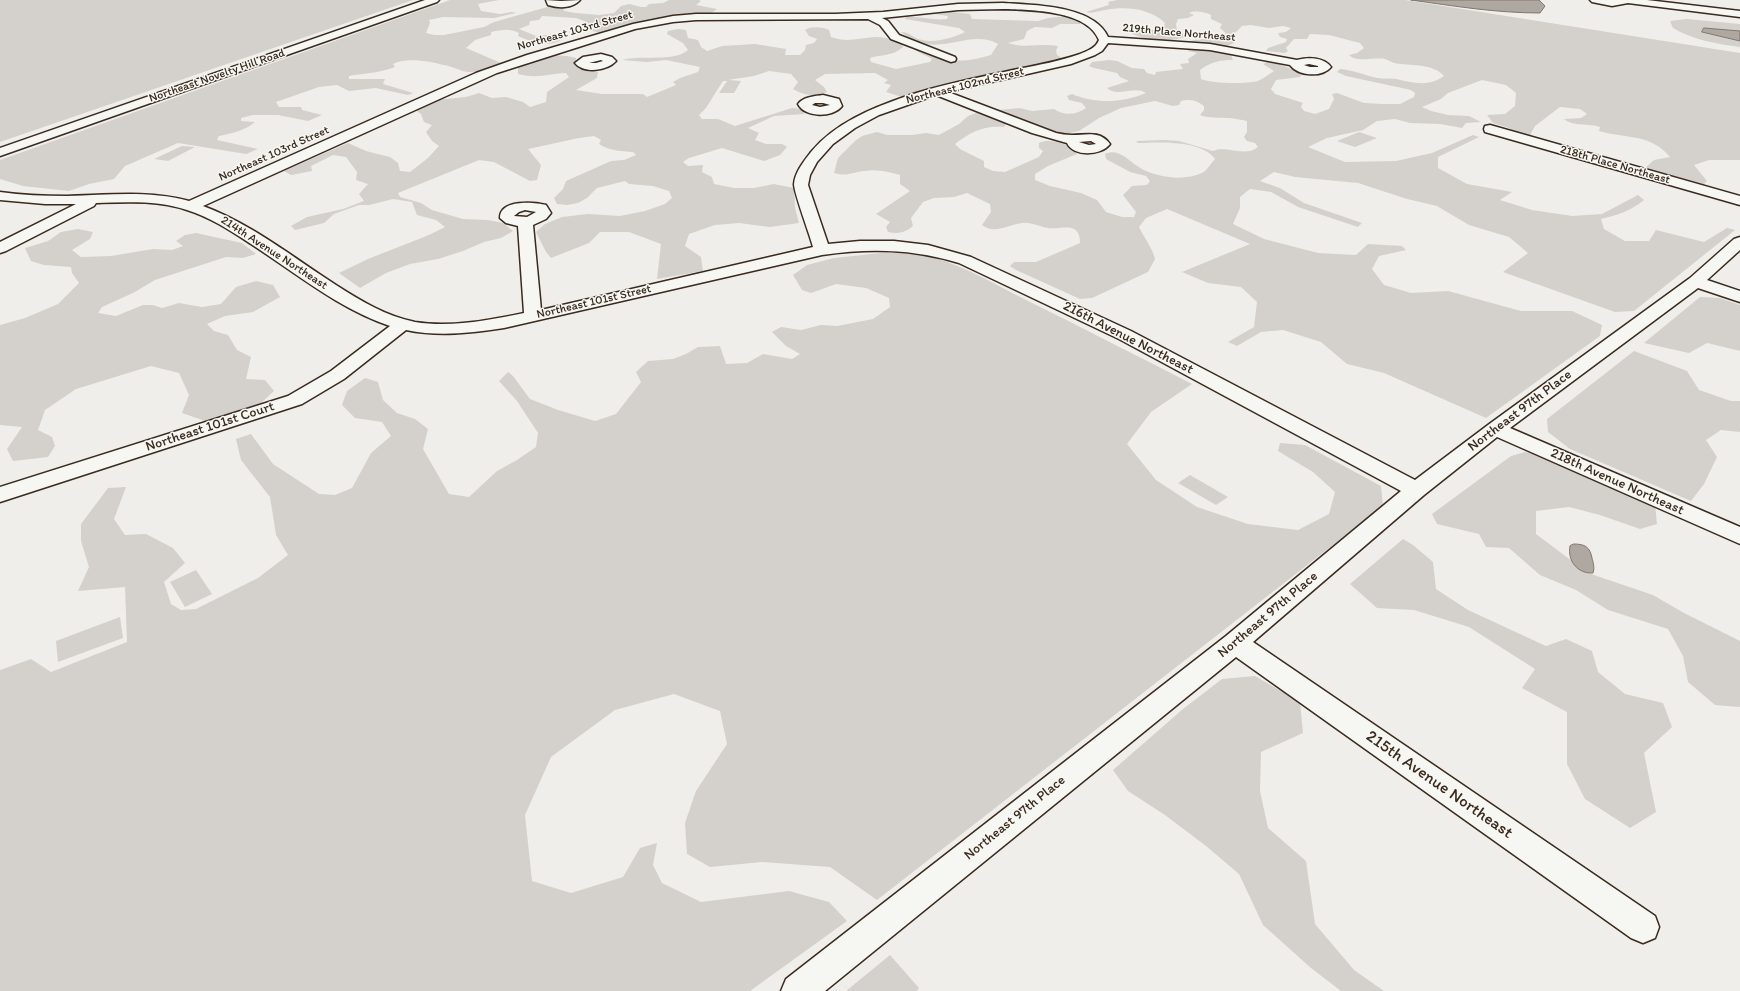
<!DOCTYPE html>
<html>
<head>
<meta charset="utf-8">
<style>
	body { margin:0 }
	canvas { display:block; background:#efeeea }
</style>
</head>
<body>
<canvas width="1740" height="991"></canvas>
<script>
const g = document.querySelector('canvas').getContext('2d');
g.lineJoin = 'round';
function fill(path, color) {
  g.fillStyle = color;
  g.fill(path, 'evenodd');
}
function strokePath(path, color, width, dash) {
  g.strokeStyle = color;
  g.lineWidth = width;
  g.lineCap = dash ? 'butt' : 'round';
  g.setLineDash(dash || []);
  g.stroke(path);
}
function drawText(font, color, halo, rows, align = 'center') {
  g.font = font + ' Itim,sans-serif';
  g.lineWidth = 3;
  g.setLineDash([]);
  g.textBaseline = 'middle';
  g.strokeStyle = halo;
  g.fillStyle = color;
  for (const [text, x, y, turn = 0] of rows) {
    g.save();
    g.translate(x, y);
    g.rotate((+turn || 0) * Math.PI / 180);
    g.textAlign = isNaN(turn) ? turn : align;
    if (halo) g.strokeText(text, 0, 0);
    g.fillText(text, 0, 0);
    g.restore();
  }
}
fill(new Path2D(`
	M0,0H413L0,142Z
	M450,0H499L478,4L481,11L500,14L512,12L516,13L494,18L443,17L429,20L430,23L426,33L434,35H444L484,27L494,22L551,6H563L564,11L576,13L599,15L614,13L621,6L629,4L641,7H646L649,4L663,3L669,0H699L701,1L696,5L717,9L710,14L652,20L601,33L593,31L588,27L587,22L576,18L542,16L539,20L530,21L529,25L519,29L536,36L558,34L565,36C555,50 531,42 518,36L519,33C509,28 502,30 491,32V35L475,40L466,48L501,63C490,67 479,73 468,72C460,71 452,66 444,65C429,61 407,57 393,64L395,67C380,73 365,73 349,76V79H385L383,84L413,93L408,95L376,88L349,91L337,85L319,87L276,102L279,107H301L302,110L322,115L308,121L278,115H253L241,118V121L255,122C245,131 232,133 219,136L217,140L258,149L246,154L178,143L125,166L114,179L89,184L69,191L23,186L0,179V160Z
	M1117,0H1405L1740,53V160H1709L1694,165L1707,181L1702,186L1644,169L1654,160L1670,157C1650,133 1626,139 1599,131L1600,127C1589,123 1573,127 1564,119L1581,118L1587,114L1580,109L1560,107L1535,126L1530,135L1519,134L1509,128L1493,123L1487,115L1505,114L1515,106L1516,93L1506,85L1482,80L1448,93L1441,99L1422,107L1431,111L1448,115L1469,116L1481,122L1466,123L1462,128L1440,124L1410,123L1395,119L1377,121L1363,130L1327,138L1308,147L1345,162L1396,161L1432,153L1473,135L1479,137L1438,157V168L1467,184L1512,192L1500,200L1532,210L1572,216L1602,214L1638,195L1644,200C1631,211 1617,215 1601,219L1604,229L1625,241H1649L1656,230L1704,242L1727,228L1735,230L1634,311L1615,312L1503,272L1528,253L1509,237L1469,225L1437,206L1407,199L1358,183L1295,177L1274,172L1260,181L1280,188L1304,203L1362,223L1358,227L1298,207L1271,192L1250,189L1240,197V208L1233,224L1264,239L1318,253L1356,255L1368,244L1402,246L1406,250L1379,256L1372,269L1384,285L1411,293L1448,291L1521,311H1572L1602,325L1600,336L1486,418L1384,373L1347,364L1321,342L1283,330L1261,332L1237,346L1228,342L1254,327L1257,302L1241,287L1208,283L1182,272L1250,244L1167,209L1146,218L1139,227C1144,238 1152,247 1155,259L1148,272L1092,298L1080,299L1016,270L1010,266L1014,262H1036L1080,243C1080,220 1061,230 1048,228C1040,227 1031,222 1023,223C1009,224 995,235 982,225L991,212L990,204L967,193L954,197L934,198L923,202L911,218L913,226C905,233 898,234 888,232L886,227L890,222L876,214L910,191L900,184V175C889,172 877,169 865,171C853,172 847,177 834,173L838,158L855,141L862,136L877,132L887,135H912L926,133L939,135L959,124L968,116L976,113H983L1006,124L1004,127C984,125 970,132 955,144L960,149L984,161V167L993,171L1005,172L1039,157L1043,151L1039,148V143C1050,138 1070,143 1077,154L1048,166L1035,174V180L1050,186L1081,193L1097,200L1106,212L1122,217H1134L1136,212L1123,195L1132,186L1147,185L1150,181L1146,176L1130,172L1106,159L1105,154C1120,147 1130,163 1142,169C1159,178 1185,181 1202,173C1207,171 1211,163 1215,159C1202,140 1159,142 1138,143L1136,141L1164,140L1179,141L1213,151C1227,145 1245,158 1258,147L1255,143L1247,141L1244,137L1247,132V121C1241,120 1234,118 1228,118C1217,117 1211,119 1200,115L1204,110V106C1196,100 1190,99 1181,101L1179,105L1173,106L1155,101L1121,108L1099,118L1079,131L1065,134L1051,131L998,110L1020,108L1032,111L1054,109C1063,116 1077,115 1086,108L1082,103L1069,100L1067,96L1072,94C1095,104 1123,103 1146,93C1134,85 1118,98 1107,88L1129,81L1120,77L1117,73L1094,68L1089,66L1092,62L1109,60L1117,61L1132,68L1144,69L1147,73L1155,75L1156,72L1183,69L1180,64L1189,63L1188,59L1197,53L1188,51V49L1230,53L1233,60C1220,60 1211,62 1200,70L1201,79C1213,84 1246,84 1258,81C1263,79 1269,74 1274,71L1263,64L1267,62L1276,63L1302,73L1300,77L1276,80L1271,89L1275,94L1303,103L1301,107L1304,111L1315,114L1329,109L1334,99L1332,94L1337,93L1364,103L1382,104H1400L1414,97L1415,93L1411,90L1346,76L1337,72L1340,69C1353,70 1364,75 1377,78C1383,79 1390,78 1396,79C1413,83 1429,87 1444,76C1433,63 1410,66 1394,63C1391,62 1388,60 1385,59C1374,57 1358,63 1349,55L1357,53L1364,48L1360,43L1329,35L1310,34L1307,39H1294L1286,48L1288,51L1285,53L1266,51L1268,48L1286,42L1287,39L1280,37L1278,33L1286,32L1291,28L1283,26L1269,28L1251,25L1242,26L1232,36L1234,43L1225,47L1190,43V41C1202,38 1215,40 1226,33L1220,28L1222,24L1211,19V15C1204,12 1196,10 1189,13L1194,15L1188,18L1178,19L1176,24L1177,31L1187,36C1172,43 1146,41 1131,33L1138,30H1163L1165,23C1150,8 1125,6 1105,10C1098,11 1093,14 1086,12L1109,5L1108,2Z
	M953,12L970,14L972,19L1038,21L1048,18L1069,16L1083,21L1080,24H1060L1052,28L1035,27L1027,31L1024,39L1008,43C1025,49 1041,43 1058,46L1056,51L1057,55L1063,59L977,77L902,97L886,92L891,85L884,83L888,80L875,73L825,74L815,80L824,87L827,92C814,97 805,96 793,89L798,82L791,74L769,71L754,76L728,80L741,81L734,93H719L727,81H723L706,108L699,115L702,119H718L735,126L792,108L803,109L804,114L774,116L748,128L759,133L755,140L766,144H782L787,147L780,155L764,161L722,148L689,158L683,162L688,166L703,165L702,172L712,177L714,184L734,188H754L774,184L794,188L795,208L799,223L770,227L739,223L715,225L689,234L685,246L701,257L703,271L657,279L661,244L629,232H600L589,243L551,258L546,252L536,232L545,224L562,217L588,214L620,216L645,211L665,204L672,198L669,191L653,186L629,184L625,181L597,188L587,198L578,203L567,205L557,204L554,198L563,189L566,181L611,161L624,160L636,155L633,152C621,151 609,151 599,144L601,140L594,136L579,138L528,149L541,165L537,180L530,181L494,162L479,160L398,193L400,197L421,203L432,210L463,219L488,220L503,223L513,231L501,238L484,242L463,251L438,259L410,264L386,273L360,288L339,273L368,259L429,235L445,227L436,220L417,215L412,202L393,199L369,205H359L334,214L324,223L295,230L291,226L307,217L343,209L364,201L359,194L368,184L356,180L357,172L346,157L333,155L311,166L312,171L291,175L284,171L348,143L366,151L390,157L398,163L400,171L410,172L428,158L439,146L432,141L426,132L432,125L424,122L421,114L414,109L435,100L466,97L479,93L492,98L506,97L523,102L530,107L546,102L547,92L569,77L566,73C547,74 538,79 518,74V66C541,58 551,52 576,58V65L598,72L597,78L576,90L602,94H643L647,97L676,85L673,82L680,78L698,72L700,67L666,60L647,62L622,60C641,54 673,63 688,50L683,43L667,34L668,31L678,29L686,30L688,38L698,40L701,47L707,51L722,46L755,44L786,49L785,55H800L805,50L806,45L814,43L817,39L809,36L805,30C812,26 822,27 829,30L831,37C846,43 860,38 875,37C884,37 892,39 900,42L903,47C891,57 883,54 870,58L871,62L896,69L930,62L932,59C927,55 919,54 914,49L917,47C951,61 955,65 991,55L998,44C968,27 937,62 901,32C910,32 914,39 922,40C935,43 953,38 965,32L959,28L905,19L906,17C920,16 933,21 947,19L948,16L934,14Z
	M1687,19L1740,24V47C1717,44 1693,40 1673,28L1670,21Z
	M1359,132L1377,138L1355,147L1337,141Z
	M182,146L195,147L168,161L154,159Z
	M78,229L93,232L90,239L72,250L81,257L111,256L153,249L172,250L183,246L176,241L185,235L196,233L242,243L256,254L243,258L226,257L155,280L133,293L102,307L98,313L116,316L143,305H153L162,308L179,303L202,307L221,304L236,287L256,281L273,285L280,297L253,312L225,316L207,324L214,331L228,335L237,350L251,357L246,379L265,380L274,391L261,403L208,422L182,413L189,395L179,373L151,366L76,389L45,410L38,430L52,437L55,446L48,457L13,461L7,449L22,427L0,425V325L25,318L58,304L79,283L72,273L71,267L44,265L31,261L25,248L48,241L61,232Z
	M881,253C898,253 916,253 932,257C968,267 999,287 1032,303C1085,329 1139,357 1192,384L1151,412L1127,444L1156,480L1197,507L1248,524L1298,530L1329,514L1335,492L1313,472L1278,451L1280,443L1305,445L1381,486L1383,506L877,900L830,867L762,862L710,867L687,854L685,823L696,791L727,744L720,711L674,694L615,710L551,757L525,815L532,881L571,893L623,877L640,848L657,843L653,865L662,883L701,902L789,891L829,902L847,921L750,991H0V670L31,659L51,672L127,642L125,587L78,591L89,567L81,541V524L108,488L126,487L114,519L125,535L146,534L173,548L185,563L164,582L171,604L181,610L196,609L258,578L288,555L276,535L270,497L241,460L236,439L251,434L273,464L319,494L335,495L352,488L371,453L391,436L382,422L355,418L342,405L347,391L365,378L378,382L383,400L397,413L415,419L428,429L423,449L449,494L469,497L497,471L517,460L536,447L538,433L517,401L499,381L508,372L513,376L530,399L558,410L595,421L616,414L641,382L636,372L648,361L673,359L686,354L698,347L720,346L726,364L747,363L763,354L792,359L800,354L786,346L772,332L781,327L801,330L821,325L837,326L873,319L890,307L889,298L866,288L836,284L811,293L802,290L793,275L807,265L834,258Z
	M1700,297L1720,298L1740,305V351L1707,343L1689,353L1644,343Z
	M1634,351L1687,371L1699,390L1731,401H1740V432L1721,430L1706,440L1717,457L1704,484L1691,501L1570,449L1548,432L1547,419Z
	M1525,452L1545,456L1655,505L1657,524L1640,529L1600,515L1569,507L1536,511V534L1588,573L1653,595L1684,613L1740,641V707L1715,705L1688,682L1683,656L1668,629L1608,610L1576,590L1540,575L1509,548L1486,547L1479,534L1437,524L1432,514L1511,456Z
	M1190,475L1228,497L1216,505L1178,483Z
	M1403,539L1413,545L1433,562L1436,589L1468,610L1546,646L1566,639L1592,651L1598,672L1625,694L1663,703L1672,727L1644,753L1656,812L1630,828L1585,799L1567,764V712L1522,688L1535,669L1469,627L1414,610L1377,608L1350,584Z
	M196,570L212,594L185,607L170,582Z
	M120,617L123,638L58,662L56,641Z
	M1255,676L1300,702L1303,733L1261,752L1260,791L1268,828L1306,861L1315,924L1354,970L1384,991H1341L1311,968L1263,925L1239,874L1206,846L1165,815L1128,791L1113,770L1183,709L1222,679Z
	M890,955L919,988L917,991H846Z`), '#d4d1cc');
const water = new Path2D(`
	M1411,0H1539L1545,6L1540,13C1496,13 1454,6 1411,0Z
	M1704,28L1740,31V41L1702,32Z
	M1574,544C1585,544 1590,547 1592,558C1593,562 1595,568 1593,573C1578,574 1567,561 1570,546Z`);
fill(water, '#afa8a1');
strokePath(water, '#81766d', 1);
const street = new Path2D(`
	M546,0L561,1L580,0C572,9 558,8 548,5Z
	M1590,0H1647L1740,11V17L1628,3L1612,6L1592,2Z
	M1003,3C1033,5 1094,5 1108,37L1210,44L1297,60C1308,57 1324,57 1331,67C1322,78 1298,76 1290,65L1210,50L1108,43L1102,51L1095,55L1071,64L948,92L1056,133C1061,134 1066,135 1072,135C1086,135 1100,130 1110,144C1101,156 1073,157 1067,143L1032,133L936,95L879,115L855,128L833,144L817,162L810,175L808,185L828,244L860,241H894L928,245L971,257L1131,331L1415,480L1488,425L1690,278L1734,239L1740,237V250L1707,280L1740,291V302L1698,288L1510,428L1740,527V544L1497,437L1424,495L1253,642L1655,916L1659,927L1655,938L1643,943L1631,938L1236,657L825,991H781L786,979L1226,636L1401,491L1119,339L959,263C912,249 871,248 822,255L504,328C471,333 439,337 406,330L344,379L302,404L0,502V487L288,396L331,371L390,326C339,309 296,273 251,244C231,231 210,217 187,210C158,200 126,202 96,203L94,206L6,251L0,253V242L76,204H45L0,200V192C22,195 44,196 67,196C108,195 149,190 189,201L476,73L527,55L633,24L673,16L696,14H835L883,12L958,4ZM1003,9C1031,10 1087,10 1099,40C1096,48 1087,51 1080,54C1060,61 1039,65 1018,69C981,77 943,84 907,96C872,108 835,123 811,152C804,161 795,172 794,184C794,193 810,235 813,247L541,310L533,225L546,219L551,213L546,205C534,202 500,199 500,218L506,223L518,226L524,313C489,320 451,328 415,322C386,316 361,301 336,285C294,258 250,223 203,206L497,73L635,29L673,22L696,20L868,19L880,25L891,39L951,62L955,61L956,59L955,57L899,35L888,21L882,18L958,10ZM1309,64L1318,66V67H1310L1304,65ZM1091,141L1096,144L1089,145L1079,142ZM525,210L536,212L527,217L514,216L519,212Z
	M601,54L612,57L616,61C607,71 584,74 575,63L583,57ZM601,60L603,61L596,63H589Z
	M823,95L839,99L842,106C833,118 805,118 798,104C803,97 815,96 823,95ZM815,103H823L830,105L820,107L812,105Z
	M1490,125L1740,196V205L1485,132L1484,129L1485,126Z`);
const secondary = new Path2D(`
	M425,0H439L437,2L0,156V148Z`);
strokePath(street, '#3b2a1e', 3);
strokePath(secondary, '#3b2a1e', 3);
fill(street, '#f6f6f2');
fill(secondary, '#f6f6f2');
drawText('12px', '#3b2a1e', '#f6f6f2', [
	["Northeast 103rd Street",575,31,-16],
	["219th Place Northeast",1179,33,5],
	["Northeast Novelty Hill Road",217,76,-19],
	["Northeast 102nd Street",965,86,-14],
	["Northeast 103rd Street",274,154,-24],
	["218th Place Northeast",1615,165,16],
	["214th Avenue Northeast",274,253,33],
	["Northeast 101st Street",594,302,-13]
]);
drawText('14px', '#3b2a1e', '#f6f6f2', [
	["216th Avenue Northeast",1128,338,27],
	["Northeast 97th Place",1520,411,-37],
	["Northeast 101st Court",210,427,-18],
	["218th Avenue Northeast",1617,482,24],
	["Northeast 97th Place",1268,615,-40],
	["Northeast 97th Place",1015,818,-39]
]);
drawText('17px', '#3b2a1e', '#f6f6f2', [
	["215th Avenue Northeast",1439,785,35]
]);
</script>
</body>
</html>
